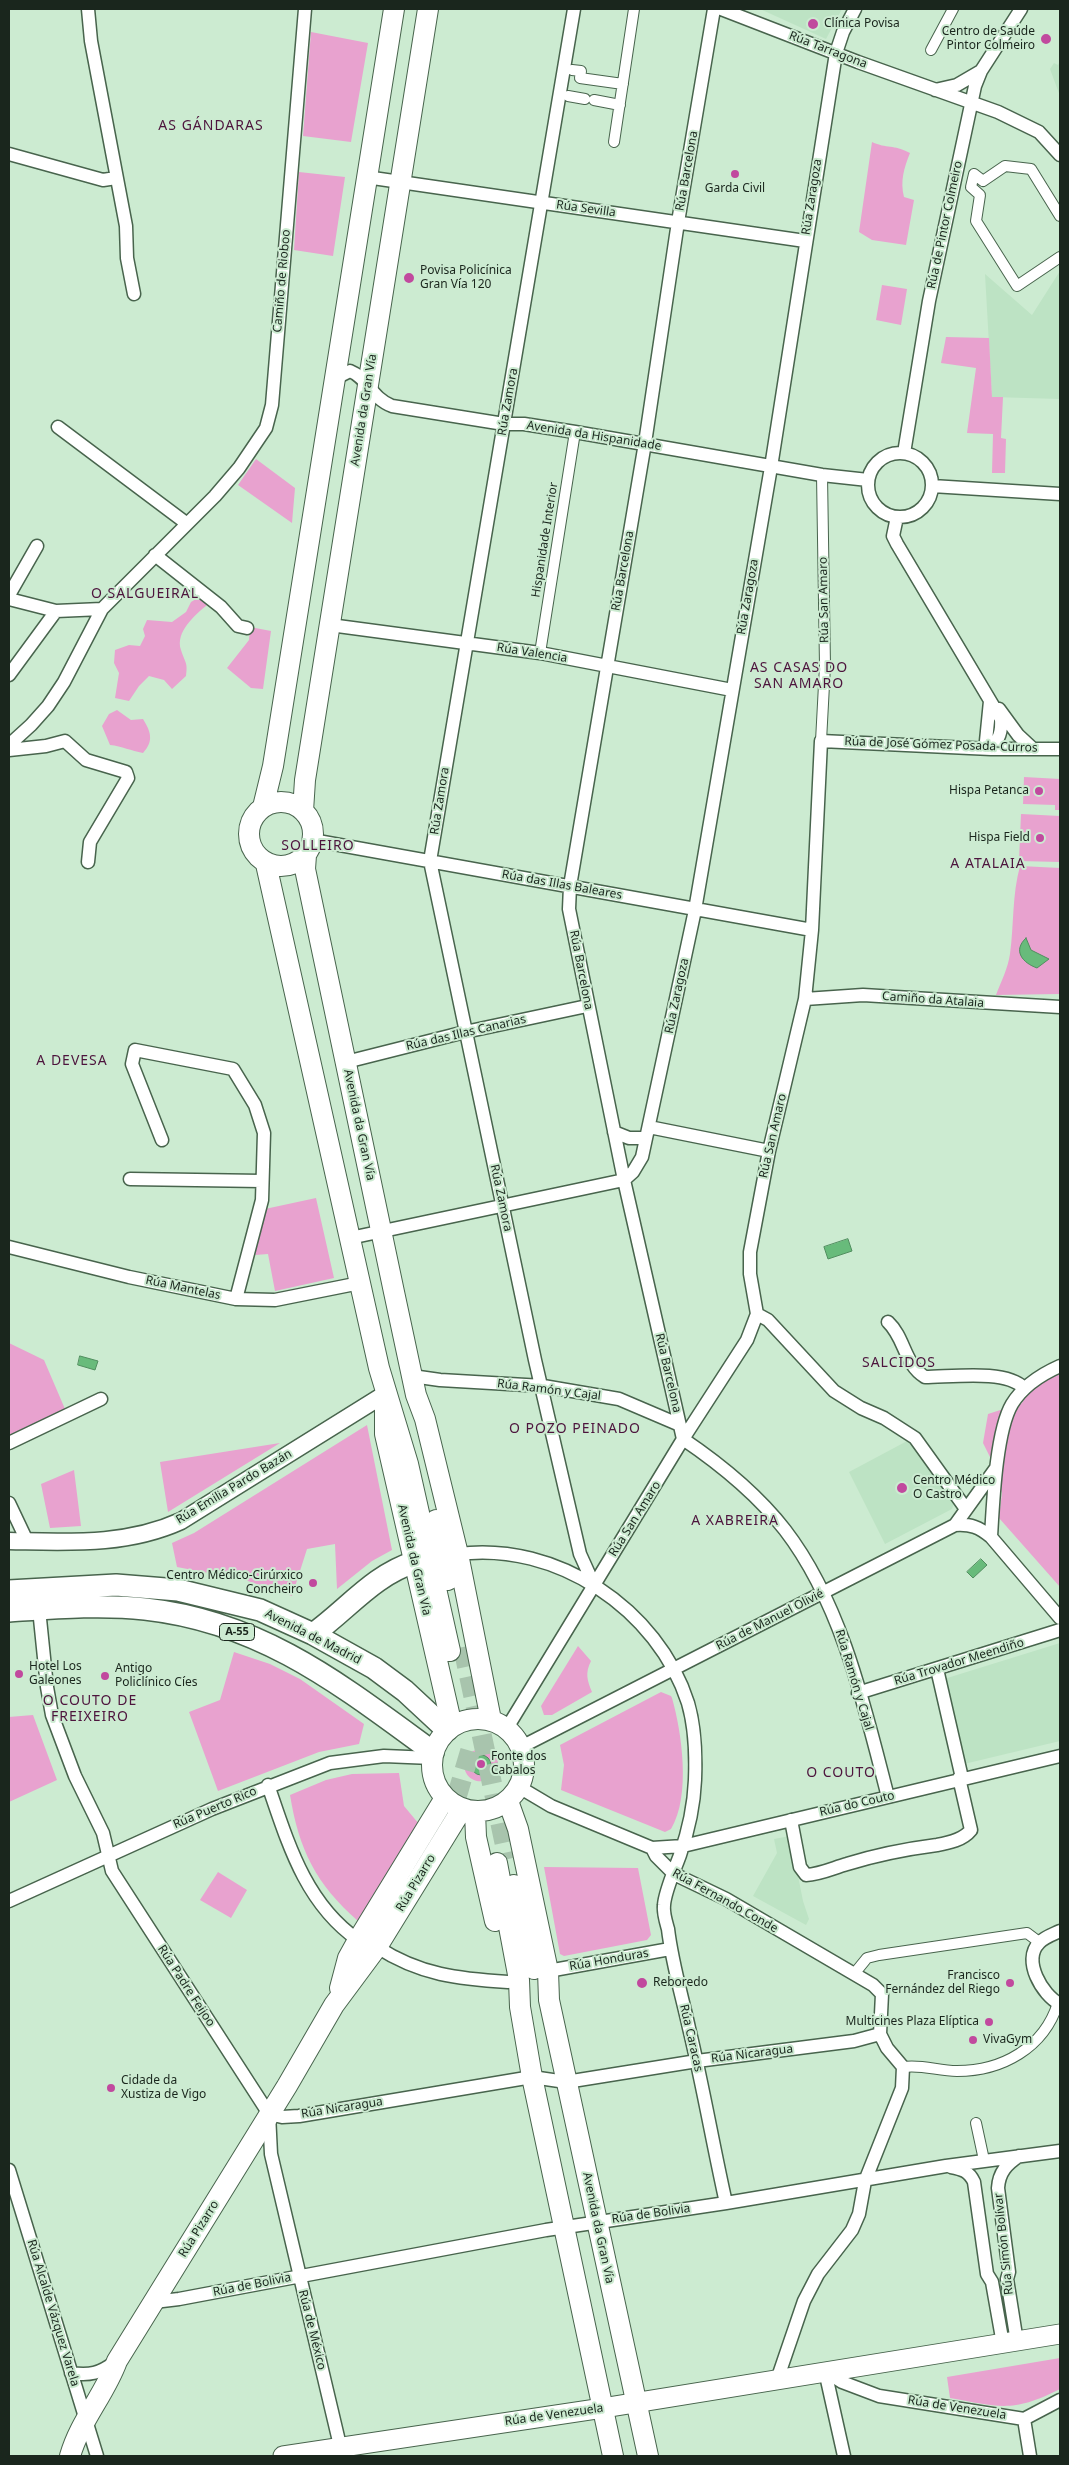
<!DOCTYPE html>
<html>
<head>
<meta charset="utf-8">
<style>
	body { margin:0 }
	#map { position:relative; width:1069px; height:2465px; overflow:hidden; background:#ccebd1; font-family:"Noto Sans",sans-serif }
	canvas { display:block }
	.frame { position:absolute; inset:0; border:10px solid #1a261d; pointer-events:none }
</style>
</head>
<body>
<div id="map">
<canvas width="1069" height="2465"></canvas>
<div class="frame"></div>
</div>
<script>
const g = document.querySelector('canvas').getContext('2d');
g.lineJoin = 'round';
function fill(path, color) {
  g.fillStyle = color;
  g.fill(path, 'evenodd');
}
function strokePath(path, color, width, dash) {
  g.strokeStyle = color;
  g.lineWidth = width;
  g.lineCap = dash ? 'butt' : 'round';
  g.setLineDash(dash || []);
  g.stroke(path);
}
function drawText(font, color, halo, rows, align = 'center') {
  g.font = font + ' "Noto Sans",sans-serif';
  g.lineWidth = 4;
  g.setLineDash([]);
  g.textBaseline = 'middle';
  g.strokeStyle = halo;
  g.fillStyle = color;
  for (const [text, x, y, turn = 0] of rows) {
    g.save();
    g.translate(x, y);
    g.rotate((+turn || 0) * Math.PI / 180);
    g.textAlign = isNaN(turn) ? turn : align;
    if (halo) g.strokeText(text, 0, 0);
    g.fillText(text, 0, 0);
    g.restore();
  }
}
fill(new Path2D(`
	M760,9H842L826,39Z
	M1060,61V96L1050,69L1054,63L1058,65Z
	M1060,271V399L992,397L985,274L1032,315Z
	M909,1440L952,1495L954,1503L952,1509L885,1544L849,1472Z
	M1060,1643V1741L964,1764L944,1679Z
	M790,1836L803,1901L809,1919L806,1925L753,1896L777,1853L774,1839Z`), '#bde3c4');
fill(new Path2D(`
	M311,32L368,43L351,142L303,136Z
	M872,142C887,149 893,144 910,153C904,168 900,181 904,197L914,200L906,245L872,240L859,232Z
	M299,172L345,177L333,256L294,250Z
	M882,285L907,289L901,325L876,320Z
	M946,337L989,338L992,397H1003L1001,438L1006,439L1005,473H992L993,434L967,433L976,368L941,363Z
	M256,459L295,488L292,523L238,485Z
	M201,596L207,605C195,615 175,632 181,650C185,663 188,662 186,676L172,689L164,680L149,676L139,686L129,701L115,698L119,673L114,663L115,650L129,645L140,646L145,636L143,629L147,620L172,622L186,612L191,602Z
	M250,627L271,631L263,689L251,688L227,668L249,640Z
	M117,710L131,720L143,719C151,732 154,741 143,753C131,751 122,746 110,745L102,726L109,714Z
	M1024,777L1060,779V810H1055V805L1023,804Z
	M1021,814L1060,816V862L1019,861Z
	M1020,866L1060,868V994L996,995C1001,982 1008,968 1010,954C1014,924 1012,895 1020,866Z
	M316,1198L334,1278L275,1291L268,1254L255,1255L265,1209Z
	M9,1343L44,1360L65,1409L9,1435Z
	M1060,1373V1587L999,1518L1002,1493L992,1461L983,1443L988,1414L1022,1403C1030,1387 1044,1379 1060,1373Z
	M367,1425L392,1550L372,1561L337,1589L335,1544L307,1549L292,1596L245,1580L177,1567L172,1543L194,1533Z
	M280,1443L168,1512L160,1462Z
	M74,1470L81,1526L50,1528L41,1484Z
	M578,1646L591,1661C585,1673 587,1680 592,1692L552,1715H544L541,1706Z
	M234,1652L270,1664L300,1679L364,1724L359,1744L319,1752L218,1791L189,1712L220,1700Z
	M661,1692L671,1696L672,1698C682,1733 691,1796 671,1829L665,1832L561,1790L564,1765L560,1745Z
	M33,1715L57,1780L9,1802V1717Z
	M482,1747C497,1749 502,1762 495,1775C478,1791 456,1774 467,1754ZM477,1756L487,1773L480,1775L474,1772L472,1760Z
	M399,1773L404,1806L419,1824L358,1921C316,1884 299,1850 290,1795L326,1780L352,1774Z
	M544,1867L638,1868L651,1935L647,1940L564,1956L560,1954Z
	M218,1872L247,1890L231,1918L200,1900Z
	M1060,2358V2389C1013,2413 1000,2407 950,2398L947,2377Z`), '#e8a2cf');
const water = new Path2D(`
	M1026,938L1031,950L1049,959L1037,968C1023,963 1012,951 1026,938Z
	M848,1239L852,1251L828,1259L824,1247Z
	M80,1356L98,1361L95,1370L78,1365Z
	M981,1559L987,1565L973,1578L967,1572Z
	M471 1765a10 10 0 1 1 20 0a10 10 0 1 1-20 0Z`);
fill(water, '#68bb7b');
strokePath(water, '#518e5f', 1);
strokePath(new Path2D(`
	M463,1647L508,1859
	M440,1824L456,1799L471,1748`), '#a8c4ad', 20, [20, 10]);
const pedestrian = new Path2D(`
	M931,50L953,9
	M572,70L581,71L580,78L623,84
	M568,96L585,99
	M594,100L620,105
	M614,142L634,9
	M1060,216L1031,169L1005,166L983,181L974,174L971,187L980,195L976,221L1017,286L1060,257
	M540,653L575,432
	M821,741L825,666L822,475
	M854,1974L867,1958L879,1955L1027,1933L1039,1942
	M903,2067C922,2064 938,2071 957,2071C1002,2071 1044,2048 1058,2003
	M976,2123L984,2160`);
const minor = new Path2D(`
	M88,9L91,41L126,226L127,258L134,294
	M574,9L430,861L535,1360L580,1554L594,1585
	M721,9L858,62L998,112L1039,132L1060,155
	M935,90L957,85L981,71
	M9,154L103,180L116,178
	M366,177L805,241
	M334,379L350,371C368,378 371,398 392,406L504,424H524L575,432L822,475L868,480
	M58,427L186,523
	M904,453L929,301L975,86L981,71L1021,9
	M868 485a32 32 0 1 1 64 0a32 32 0 1 1-64 0Z
	M932,486L1060,494
	M897,517L893,536L897,544L1001,719C1002,732 999,739 991,749
	M155,555L221,607L238,626L247,628
	M9,595L37,546
	M9,599L56,611L102,609
	M330,625L540,653L732,690
	M9,675L56,611
	M990,701L986,741L991,749
	M999,709L1018,735L1032,748
	M9,745L31,725L48,706L64,682L102,609L215,496L239,468L266,428L272,405L305,9
	M9,750L46,746L65,741L86,760L126,772L128,778L90,842L88,862
	M312,840L812,930
	M805,999L863,995L1060,1007
	M346,1062L465,1032L587,1006
	M649,1127L769,1151
	M614,1132L629,1138H646
	M162,1140L132,1064L135,1050L233,1069L255,1105L264,1133L262,1200L236,1299
	M130,1179L262,1181
	M350,1238L624,1180L633,1172L642,1157L695,910L771,467L836,53L843,32L855,9
	M9,1247L129,1277L236,1299L275,1300L360,1283
	M757,1314L768,1320L834,1391L861,1408L884,1418L915,1438L966,1509
	M888,1322C905,1338 904,1364 925,1377C951,1377 1006,1369 1024,1388
	M412,1376L440,1380L543,1386L619,1399L680,1425
	M683,1439L624,1180L569,909L570,886L645,443L678,222L714,9
	M683,1439C720,1464 757,1494 785,1530C842,1604 865,1708 888,1797
	M9,1443L101,1399
	M9,1503L27,1541
	M955,1525C971,1524 979,1527 991,1537L1060,1618
	M991,1537C993,1503 996,1431 1012,1404C1023,1386 1042,1374 1060,1366
	M458,1554C556,1541 658,1609 688,1703C695,1727 696,1755 695,1780C694,1804 688,1832 680,1855C675,1869 665,1891 664,1905C663,1913 666,1922 668,1929C672,1963 682,1996 689,2028C703,2086 713,2145 726,2203
	M39,1609L47,1687L52,1715L75,1776L103,1833L112,1871L269,2114L271,2154L342,2454
	M937,1669L962,1778
	M858,1693L1060,1630
	M507,1728L683,1439L747,1340L757,1314L750,1274V1252L769,1151L805,999L812,930L821,741L991,749H1060
	M521,1747L955,1525L996,1468
	M268,1785C288,1843 305,1903 358,1940
	M519,1787L551,1806L652,1848L656,1856L674,1874L726,1899L873,1985L882,1994L880,2034L887,2048L903,2067L902,2088L865,2181L859,2214L852,2230L818,2274L804,2301L777,2380
	M791,1820L800,1867L806,1875C821,1874 833,1868 847,1864C876,1855 906,1849 937,1845C949,1843 963,1840 971,1830L959,1778
	M652,1848L683,1846L1060,1756
	M9,1901L212,1809L330,1763L384,1756L432,1758
	M1060,1931C1054,1934 1044,1937 1039,1943C1022,1960 1042,1995 1060,2004
	M377,1947C420,1975 459,1979 508,1982
	M548,1971L670,1949
	M269,2114L282,2117L299,2116L532,2077L566,2082L697,2061L854,2041L880,2034
	M951,2167C962,2169 969,2171 974,2182L987,2274L992,2282L1003,2344
	M9,2170L97,2456
	M154,2302L179,2299L546,2230L726,2203L946,2166L1060,2151
	M1017,2342L1007,2279L1009,2272L998,2188C999,2172 1007,2164 1019,2156
	M825,2371L842,2382L879,2396L1024,2419L1060,2400
	M825,2371L844,2456
	M71,2373C90,2376 100,2373 115,2362
	M1024,2419L1030,2456`);
const tertiary = new Path2D(`
	M9,1541C68,1542 126,1546 181,1521L385,1394`);
const secondary = new Path2D(`
	M283,2456L603,2408L1060,2334`);
const primary = new Path2D(`
	M249 834a32 32 0 1 1 64 0a32 32 0 1 1-64 0Z
	M263,807L273,766L394,9
	M303,811L305,780L428,9
	M306,855L305,869L394,1292L416,1395L425,1419L458,1554L491,1720
	M266,864L379,1368L408,1464L450,1651
	M385,1403V1434L452,1726
	M436,1520L448,1580
	M432 1765a46 46 0 1 1 92 0a46 46 0 1 1-92 0Z
	M508,1801L518,1829L548,1971L549,2000L648,2456
	M475,1812L476,1837L495,1921
	M497,1863L519,1980L520,2007L532,2077L613,2456
	M514,1885L534,1969
	M340,1988L348,1958L358,1940L445,1798
	M70,2456C80,2421 105,2394 117,2361L287,2086L334,2005L377,1947L462,1809`);
const trunk = new Path2D(`
	M9,1591L116,1585L178,1590L260,1610L313,1634L374,1668L405,1691L447,1730
	M9,1611C54,1608 100,1604 145,1609C263,1622 341,1685 433,1752
	M313,1634C347,1610 373,1575 415,1562`);
strokePath(pedestrian, '#48644d', 12);
strokePath(minor, '#48644d', 15);
strokePath(tertiary, '#48644d', 19);
strokePath(secondary, '#48644d', 21);
strokePath(primary, '#48644d', 22);
strokePath(trunk, '#48644d', 24);
strokePath(pedestrian, '#fff', 10);
strokePath(minor, '#fff', 12);
strokePath(tertiary, '#fff', 16);
strokePath(secondary, '#fff', 19);
strokePath(primary, '#fff', 20);
strokePath(trunk, '#fff', 21);
for (const [x, y, r, color] of [
	[813,24,6,"#c1499e"],
	[1046,39,6,"#c1499e"],
	[735,174,5,"#c1499e"],
	[409,278,6,"#c1499e"],
	[1039,791,5,"#c1499e"],
	[1040,838,5,"#c1499e"],
	[902,1488,6,"#c1499e"],
	[313,1583,5,"#c1499e"],
	[19,1674,5,"#c1499e"],
	[105,1676,5,"#c1499e"],
	[481,1764,5,"#c1499e"],
	[642,1983,6,"#c1499e"],
	[1010,1983,5,"#c1499e"],
	[989,2022,5,"#c1499e"],
	[973,2040,5,"#c1499e"],
	[111,2088,5,"#c1499e"]
]) {
  const dot = new Path2D();
  dot.arc(x, y, r, 0, 2 * Math.PI);
  g.fillStyle = color;
  g.fill(dot);
  strokePath(dot, '#ccebd1', 2);
}
for (const [x, y, w] of [
	[237,1632,35]
]) {
  const box = new Path2D();
  box.roundRect(x - w / 2, y - 8.5, w, 17, 4);
  g.fillStyle = '#ccebd1';
  g.fill(box);
  strokePath(box, '#1a261d', 1);
}
drawText('bold 11px', '#1a261d', null, [
	["A-55",237,1632]
]);
drawText('12px', '#1a261d', '#ccebd1', [
	["Clínica Povisa",824,24],
	["Centro de Saúde",1035,32,"right"],
	["Pintor Colmeiro",1035,46,"right"],
	["Garda Civil",735,189,"center"],
	["Povisa Policínica",420,271],
	["Gran Vía 120",420,285],
	["Hispa Petanca",1029,791,"right"],
	["Hispa Field",1030,838,"right"],
	["Centro Médico",913,1481],
	["O Castro",913,1495],
	["Centro Médico-Cirúrxico",303,1576,"right"],
	["Concheiro",303,1590,"right"],
	["Hotel Los",29,1667],
	["Galeones",29,1681],
	["Antigo",115,1669],
	["Policlínico Cíes",115,1683],
	["Fonte dos",491,1757],
	["Cabalos",491,1771],
	["Francisco",1000,1976,"right"],
	["Fernández del Riego",1000,1990,"right"],
	["Reboredo",653,1983],
	["Multicines Plaza Elíptica",979,2022,"right"],
	["VivaGym",983,2040],
	["Cidade da",121,2081],
	["Xustiza de Vigo",121,2095]
], 'left');
drawText('12px', '#1a261d', '#ccebd1', [
	["Rúa Tarragona",828,50,21],
	["Rúa Barcelona",687,171,-80],
	["Rúa Zaragoza",812,197,-81],
	["Rúa Sevilla",586,209,8],
	["Rúa de Pintor Colmeiro",945,225,-78],
	["Camiño de Rioboo",282,281,-85],
	["Rúa Zamora",508,402,-80],
	["Avenida da Gran Vía",364,410,-81],
	["Avenida da Hispanidade",594,436,9],
	["Hispanidade Interior",545,540,-81],
	["Rúa Barcelona",623,571,-80],
	["Rúa Zaragoza",748,597,-80],
	["Rúa San Amaro",824,600,-91],
	["Rúa Valencia",532,653,9],
	["Rúa de José Gómez Posada-Curros",941,745,2],
	["Rúa Zamora",440,801,-81],
	["Rúa das Illas Baleares",562,885,10],
	["Rúa Barcelona",581,970,79],
	["Rúa Zaragoza",677,996,-78],
	["Camiño da Atalaia",933,1000,4],
	["Rúa das Illas Canarias",466,1033,-13],
	["Avenida da Gran Vía",359,1125,78],
	["Rúa San Amaro",773,1136,-77],
	["Rúa Zamora",501,1198,78],
	["Rúa Mantelas",183,1288,12],
	["Rúa Barcelona",668,1373,77],
	["Rúa Ramón y Cajal",549,1390,7],
	["Rúa Emilia Pardo Bazán",234,1487,-31],
	["Rúa San Amaro",635,1519,-58],
	["Avenida da Gran Vía",414,1560,77],
	["Rúa de Manuel Olivié",770,1620,-27],
	["Avenida de Madrid",313,1637,27],
	["Rúa Trovador Meendiño",959,1662,-17],
	["Rúa Ramón y Cajal",854,1680,73],
	["Rúa do Couto",857,1804,-13],
	["Rúa Puerto Rico",215,1808,-23],
	["Rúa Pizarro",416,1883,-59],
	["Rúa Fernando Conde",725,1901,29],
	["Rúa Honduras",609,1960,-10],
	["Rúa Padre Feijoo",186,1986,57],
	["Rúa Caracas",691,2038,77],
	["Rúa Nicaragua",752,2054,-7],
	["Rúa Nicaragua",342,2108,-9],
	["Rúa de Bolivia",651,2214,-8],
	["Avenida da Gran Vía",598,2228,78],
	["Rúa Pizarro",199,2229,-58],
	["Rúa Simón Bolívar",1004,2244,-96],
	["Rúa de Bolivia",252,2285,-11],
	["Rúa Alcalde Vázquez Varela",53,2313,73],
	["Rúa de México",312,2330,76],
	["Rúa de Venezuela",957,2408,9],
	["Rúa de Venezuela",554,2415,-8]
]);
g.letterSpacing = '1px';
drawText('14px', '#4d143d', '#ccebd1', [
	["AS GÁNDARAS",211,126],
	["O SALGUEIRAL",145,594],
	["AS CASAS DO",799,668],
	["SAN AMARO",799,684],
	["SOLLEIRO",318,846],
	["A ATALAIA",988,864],
	["A DEVESA",72,1061],
	["SALCIDOS",899,1363],
	["O POZO PEINADO",575,1429],
	["A XABREIRA",735,1521],
	["O COUTO DE",90,1701],
	["FREIXEIRO",90,1717],
	["O COUTO",841,1773]
]);
g.letterSpacing = '0px';
</script>
</body>
</html>
